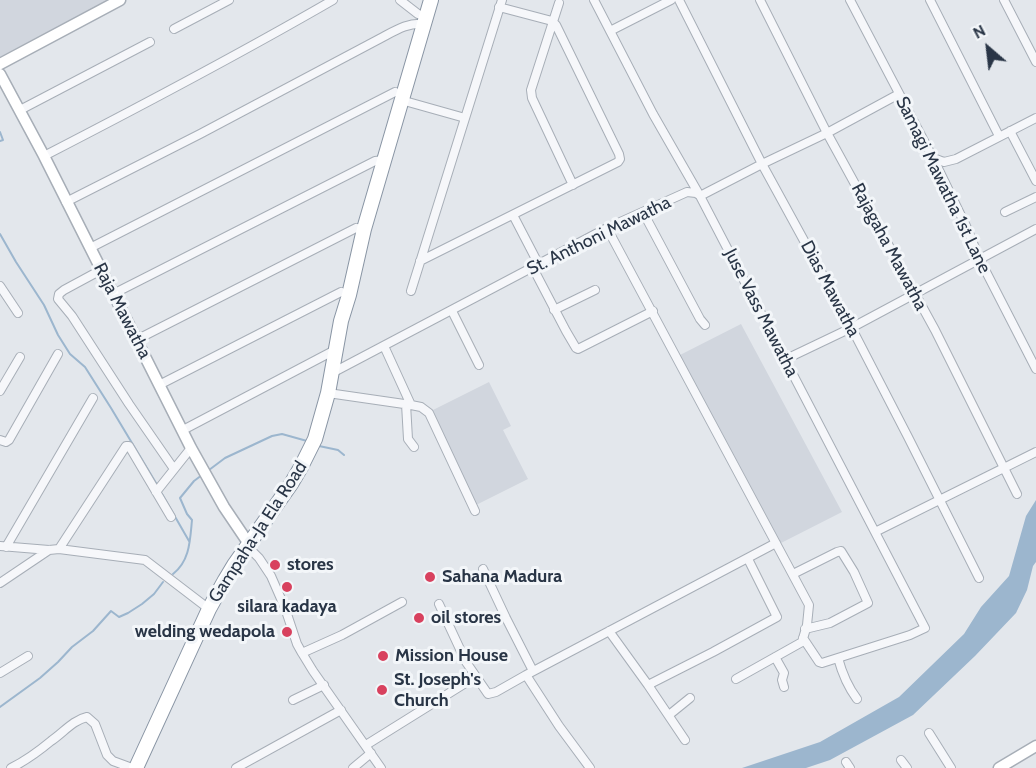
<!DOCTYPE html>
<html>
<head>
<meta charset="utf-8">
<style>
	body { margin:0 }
	#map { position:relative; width:1036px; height:768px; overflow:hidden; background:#e3e7ec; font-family:Cabin,sans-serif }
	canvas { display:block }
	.north { position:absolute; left:958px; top:18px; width:60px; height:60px; -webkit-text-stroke:4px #f3f6f9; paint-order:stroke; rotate:332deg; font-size:16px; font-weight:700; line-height:24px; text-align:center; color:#293546 }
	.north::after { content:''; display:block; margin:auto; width:21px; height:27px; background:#293546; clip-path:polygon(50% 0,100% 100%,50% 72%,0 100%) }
</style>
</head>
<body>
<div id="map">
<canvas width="1036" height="768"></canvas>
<div class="north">N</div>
</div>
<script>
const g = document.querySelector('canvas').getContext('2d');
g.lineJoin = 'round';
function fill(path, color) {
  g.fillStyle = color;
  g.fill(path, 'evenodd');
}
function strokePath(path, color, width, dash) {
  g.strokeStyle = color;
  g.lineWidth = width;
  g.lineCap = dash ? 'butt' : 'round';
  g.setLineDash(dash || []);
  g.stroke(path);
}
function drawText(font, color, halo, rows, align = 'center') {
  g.font = font + ' Cabin,sans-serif';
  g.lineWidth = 6;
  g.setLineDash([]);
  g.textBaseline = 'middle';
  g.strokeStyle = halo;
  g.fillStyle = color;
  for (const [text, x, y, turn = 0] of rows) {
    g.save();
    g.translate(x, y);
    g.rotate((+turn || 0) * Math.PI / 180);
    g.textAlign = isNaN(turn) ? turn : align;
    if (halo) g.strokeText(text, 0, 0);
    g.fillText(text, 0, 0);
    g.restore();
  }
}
fill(new Path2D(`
	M0,0H109L0,57Z
	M741,324L842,512L781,543L680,355Z
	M489,382L511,426L503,430L528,479L476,505L429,412Z`), '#d1d6de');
fill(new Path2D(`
	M1036,500V562L1033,566L1027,590L1016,613L975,656L913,715L830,760L806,768H742L820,742L899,697L964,634L981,607L1009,576L1026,516Z`), '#9cb6ce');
strokePath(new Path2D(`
	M0,132L3,140L0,141
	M0,234L16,262L44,305L58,335L70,354L85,367L111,408L156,483
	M319,446L338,450L344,455
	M209,470L225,458L272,436L282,434L307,441
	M162,494L189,541
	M173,574C190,561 190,540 192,520L187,514L180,498L194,481L202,475
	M0,707L40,678L58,662L72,647L93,631L111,611L119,617L128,613L142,604L154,594L163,582`), '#9cb6ce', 2);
const street = new Path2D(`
	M400,0L418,14L426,17
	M594,0L653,114L700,196L925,628L910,635L822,663L819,662L803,638
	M679,0L762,164L848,321L908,437L979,578
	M760,0L827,133L935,330L1017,494
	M850,0L933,158L966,226L980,260L1036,369
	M930,0L999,136
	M1004,0L1036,62
	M559,3L531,90L532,98L573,185
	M174,29L229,0
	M610,31L671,0
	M401,100L465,118
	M20,110L150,42
	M1010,131L1036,181
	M44,156C141,106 238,55 333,0
	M933,158L944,162L956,159L1036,118
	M700,196L762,164L827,133L899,94
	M66,202L200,134L383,37C396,30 409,22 424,24
	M643,212L700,319L705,325
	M1005,212L1036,197
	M513,215L539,265
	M607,228L809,605L807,625L802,642L736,679
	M90,248L395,92
	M420,261L618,162L620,159L619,154L556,25L552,21L499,7
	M533,268L566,331L576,348L578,349L653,311
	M101,270L64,290L59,294L58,299L72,316L129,404L174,469
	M0,286L18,313
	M411,291L502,0
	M113,294L375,161L384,160
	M554,310L595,290
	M452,311L479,365
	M136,340L356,228
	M384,346L411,405
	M784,360L851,328L1036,229
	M332,373L607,228L687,192L696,193L699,195
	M159,385L341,292
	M0,391L20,357
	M328,393L411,405L421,407L429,413L475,511
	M406,404L408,439L414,447
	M183,430L335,350
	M0,440L6,442L9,440L58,354
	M156,492L191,448
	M875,532L1036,452
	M0,546L49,550L59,549L145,560L209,609
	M247,546L259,558L271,576L285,608L297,644L302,653L313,671L381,768
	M6,547L93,398
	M59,549L126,446H129L171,517
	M483,569L506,618L533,671
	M793,574L837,552L841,551L854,572L868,603L830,623L805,629
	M0,583L49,550
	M439,604L466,662L488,694L496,692L526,675L776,543
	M609,631L648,685L685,740
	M302,653L342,635L402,602
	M775,657L784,673L782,680L784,687
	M838,658C842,673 848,687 857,699
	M0,673L28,656
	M526,675L559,726L590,768
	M648,685L713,652L777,617L748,559
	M293,700L324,685
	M669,715L690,698
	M929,733L951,768
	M366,745L475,677
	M901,760L907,768
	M846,762L850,768
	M11,768C25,761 39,751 51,741C63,733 73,720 87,717L95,724L107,755L113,761L132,768
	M236,768L341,710
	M353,768L371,753`);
const secondary = new Path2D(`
	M0,64L120,0
	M0,74L44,156L191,448L224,507L249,544
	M999,768L1036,746`);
const highway = new Path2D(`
	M136,768L209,609L225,580L234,565L291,484L301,467L315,439L328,393L341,321L349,295L364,229L431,0`);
strokePath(street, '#a7aeb7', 10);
strokePath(secondary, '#a7aeb7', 13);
strokePath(highway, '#8995a4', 16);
strokePath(street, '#f6f7fa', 8);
strokePath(secondary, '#fff', 10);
strokePath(highway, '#fff', 14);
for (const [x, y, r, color] of [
	[275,565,6,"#d8415e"],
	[430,577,6,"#d8415e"],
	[287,587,6,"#d8415e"],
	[419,618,6,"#d8415e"],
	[287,632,6,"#d8415e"],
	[383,656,6,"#d8415e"],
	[382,690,6,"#d8415e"]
]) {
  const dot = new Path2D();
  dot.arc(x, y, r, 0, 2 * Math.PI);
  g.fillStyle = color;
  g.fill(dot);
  strokePath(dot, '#f3f6f9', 2);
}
drawText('18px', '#293546', '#f3f6f9', [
	["Samagi Mawatha 1st Lane",943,185,64],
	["St. Anthoni Mawatha",599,236,-26],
	["Rajagaha Mawatha",889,247,62],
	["Dias Mawatha",830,289,62],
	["Raja Mawatha",122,311,63],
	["Juse Vass Mawatha",761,313,63],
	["Gampaha-Ja Ela Road",258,532,-57]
]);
drawText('bold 18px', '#293546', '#f3f6f9', [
	["stores",287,565],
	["Sahana Madura",442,577],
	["silara kadaya",287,607,"center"],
	["oil stores",431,618],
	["welding wedapola",275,632,"right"],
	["Mission House",395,656],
	["St. Joseph's",394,680],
	["Church",394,701]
], 'left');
</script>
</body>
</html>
